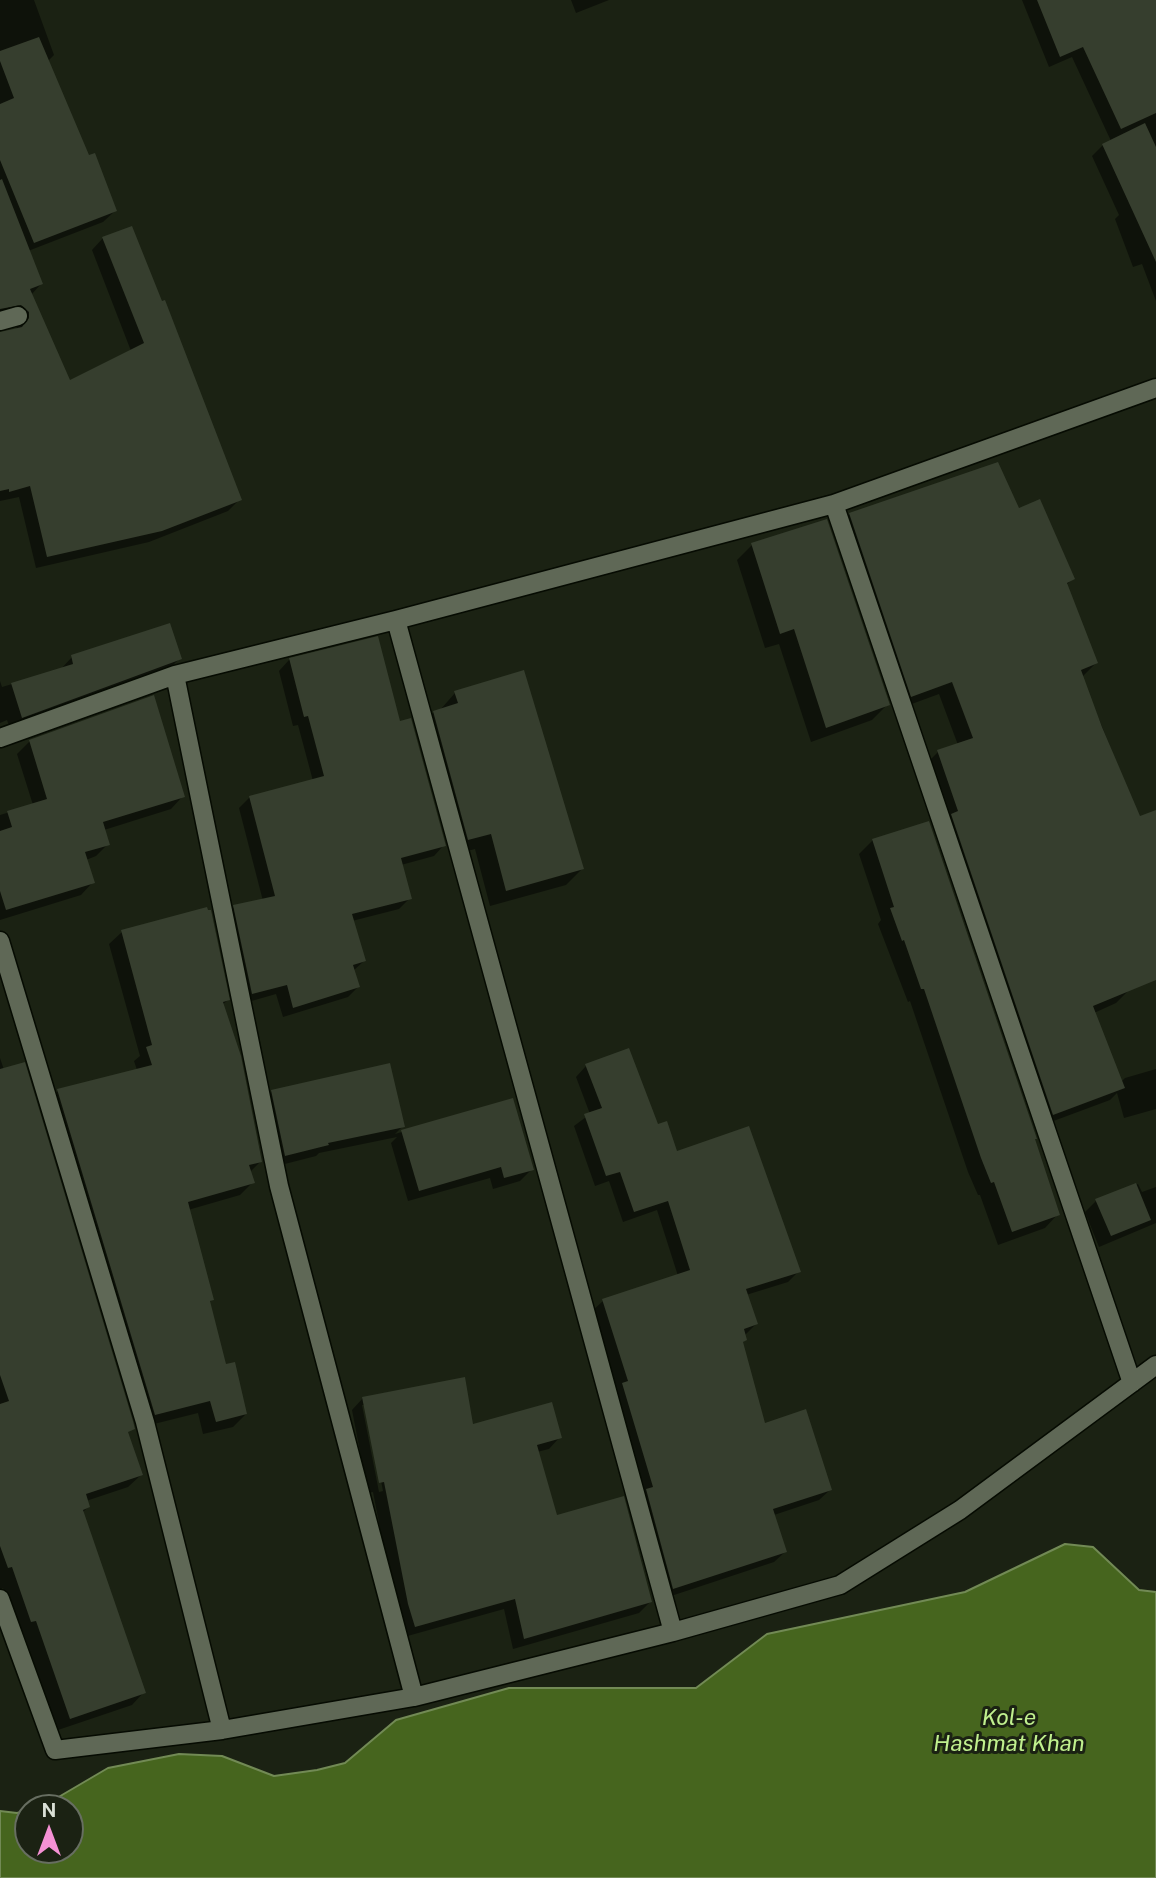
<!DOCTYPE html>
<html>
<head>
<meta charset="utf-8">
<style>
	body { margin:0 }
	#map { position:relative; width:1156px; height:1878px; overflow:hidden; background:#1b2213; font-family:"Public Sans",sans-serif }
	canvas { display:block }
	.north { position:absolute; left:14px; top:1794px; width:70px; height:70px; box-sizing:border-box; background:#1b2213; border:2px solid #676e61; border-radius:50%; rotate:0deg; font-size:19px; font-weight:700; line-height:28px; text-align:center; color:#dae0d6 }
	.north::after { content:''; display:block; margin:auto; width:24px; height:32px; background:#f491d4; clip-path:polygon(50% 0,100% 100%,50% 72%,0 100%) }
</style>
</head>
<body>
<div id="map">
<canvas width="1156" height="1878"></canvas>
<div class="north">N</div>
</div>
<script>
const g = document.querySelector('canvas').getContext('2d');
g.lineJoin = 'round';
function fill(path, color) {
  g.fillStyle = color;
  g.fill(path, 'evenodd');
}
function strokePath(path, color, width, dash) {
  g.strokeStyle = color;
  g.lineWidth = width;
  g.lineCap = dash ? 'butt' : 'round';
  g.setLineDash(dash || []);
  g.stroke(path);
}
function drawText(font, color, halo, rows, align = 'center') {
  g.font = font + ' "Public Sans",sans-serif';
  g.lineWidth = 6;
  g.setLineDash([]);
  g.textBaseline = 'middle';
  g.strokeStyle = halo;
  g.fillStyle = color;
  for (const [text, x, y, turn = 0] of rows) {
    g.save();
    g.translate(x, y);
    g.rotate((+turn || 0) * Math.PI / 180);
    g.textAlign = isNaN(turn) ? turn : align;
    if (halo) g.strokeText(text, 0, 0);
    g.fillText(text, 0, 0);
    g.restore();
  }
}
const water = new Path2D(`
	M1065,1544L1093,1547L1139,1590L1156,1592V1878H0V1811L17,1813L28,1810V1850H70V1808H34L45,1805L108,1768L179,1754L222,1756L274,1776L317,1770L345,1763L396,1720L509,1688H696L767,1634L965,1592Z`);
fill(water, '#46651e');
strokePath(water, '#728a55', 2);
fill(new Path2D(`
	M0,0H34L54,55L48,61L88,157L115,211L103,222L28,251L41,284L31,295L69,382L131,351L92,250L103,238L240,499L228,511L149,542L36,568L19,497L0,501V333L17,330L15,320L0,317Z
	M571,0H609L576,13Z
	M1022,0H1156V301L1142,264L1133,267L1115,219L1119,215L1092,156L1103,145L1111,141L1072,57L1049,67Z
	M1018,510L1073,579L1066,585L1096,663L1082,677L1139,818L1156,812V977L1129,990L1116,1003L1094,1013L1121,1082L1125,1078L1156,1069V1109L1124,1118L1117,1093L1110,1100L1040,1126L925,765L938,752L958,745L939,694L898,709L837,527L850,514Z
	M752,545L888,704L872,720L811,742L779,644L765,648L737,560Z
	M377,638L399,723L444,845L434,856L401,865L410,898L399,909L352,921L364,961L353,971L358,987L348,997L283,1017L276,994L241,1004L224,917L234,907L263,901L239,808L249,798L313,781L298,725L293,726L279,671L289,660Z
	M72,657L180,658L168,670L10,729L7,720L0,723V681L2,687L60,670Z
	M455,693L582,869L566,885L490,906L475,849L452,855L418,728L434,712L440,710Z
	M30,741L183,796L171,809L104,830L108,844L96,856L86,860L93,882L81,895L0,920V815L33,805L17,754Z
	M873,840L1033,1140L1058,1214L1045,1228L998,1245L980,1195H978L968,1172L910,1001L908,1002L878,924L881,920L859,854Z
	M122,932L228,1000L222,1005L261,1161L250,1172L253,1182L240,1195L188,1210L212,1299L209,1303L225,1366L246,1414L233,1427L203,1434L198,1413L142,1427L45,1104L58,1091L137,1070L134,1061L140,1056L109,944Z
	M0,1058L141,1475L128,1487L86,1501L88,1507L82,1513L144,1692L132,1705L58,1730L23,1632L19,1634L3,1588L0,1590Z
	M586,1066L657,1126L676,1153L799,1271L788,1282L746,1295L756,1324L744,1336L745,1340L741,1344L764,1425L830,1490L819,1500L774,1515L785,1552L774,1562L662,1599L612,1395L617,1390L592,1311L603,1301L678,1276L657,1210L623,1222L609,1181L595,1186L574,1126L590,1114L576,1077Z
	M272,1091L403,1126L395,1134L511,1100L532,1169L520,1181L493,1189L490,1178L408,1201L391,1143L397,1137L319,1153L316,1156L273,1167L260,1103Z
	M1138,1184L1142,1192L1156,1187V1223L1099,1247L1085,1212L1096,1201Z
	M363,1398L472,1426L560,1437L549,1449L537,1452L556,1517L650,1602L639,1613L513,1649L504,1609L404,1637L397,1616L373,1492L368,1493L352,1410ZM362,1405H366L383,1491L379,1492Z`), '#0007');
fill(new Path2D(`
	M1037,0H1156V113L1121,129L1083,47L1060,57Z
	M39,37L89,155L95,153L117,211L34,243L0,160V104L14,98L0,61V51Z
	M1145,123L1156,147V262L1102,144Z
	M2,179L43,284L30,289L70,380L144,343L102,237L132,226L162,301L165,300L242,500L162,531L47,557L30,486L9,492V489L0,491V332L22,327L29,318V312L21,305L0,309V180Z
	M998,462L1019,508L1040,499L1075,579L1067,583L1098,663L1081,670L1102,727L1140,816L1156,810V980L1093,1006L1125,1088L1053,1115L951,814L958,811L937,750L973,738L952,682L911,697L849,513Z
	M827,519L890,705L826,728L794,629L780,634L751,543Z
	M170,623L182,659L22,718L11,683L73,664L71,655Z
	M378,636L400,721L411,718L446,846L401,858L412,899L352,914L366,961L353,965L360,987L293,1008L287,985L252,994L233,905L275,896L249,796L324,776L308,716L304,717L289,658Z
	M524,670L584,869L506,891L491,834L468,840L433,711L458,703L454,691Z
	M154,695L185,797L103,822L110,845L85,852L95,883L6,910L0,891V831L12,827L7,811L47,799L29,740Z
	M929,821L1037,1139H1035L1060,1215L1012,1232L994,1182L991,1183L981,1158L924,989H921L904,940L902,941L890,908L894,907L872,839Z
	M207,907L208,910H211L230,1000L223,1002L241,1056L262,1162L249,1165L255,1183L188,1202L214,1300L210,1301L226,1364L235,1362L247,1414L216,1422L210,1401L155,1415L57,1089L152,1065L146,1047L152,1045L121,930Z
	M629,1048L658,1124L667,1121L677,1151L749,1126L801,1272L746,1289L758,1324L744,1329L747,1340L743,1342L765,1423L806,1409L832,1490L773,1509L787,1552L673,1589L646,1489L653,1487L622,1383L628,1381L602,1299L690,1270L668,1201L634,1212L620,1172L606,1176L584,1114L602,1108L585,1064Z
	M25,1062L133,1421L135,1429L128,1432L143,1475L86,1494L90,1507L83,1510L146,1693L70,1719L36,1621L31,1622L12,1567L8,1568L0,1546V1404L9,1401L0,1375V1069Z
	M390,1063L405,1127L328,1143L329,1145L285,1156L271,1090Z
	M513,1098L534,1170L504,1178L501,1167L419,1191L401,1130Z
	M1136,1183L1151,1220L1111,1236L1095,1199Z
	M465,1377L473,1424L552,1402L562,1438L537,1445L557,1515L624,1496L652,1602L524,1639L515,1599L415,1627L408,1604L384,1482L379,1483L362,1397Z`), '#363e2e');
const minor = new Path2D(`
	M0,321L18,316
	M834,504L1132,1383
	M396,620L673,1632
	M175,675L279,1186L414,1697
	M0,738L175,675L396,620L834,504L1156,388
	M0,941L145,1422L222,1730
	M0,1599L55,1750L222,1730L414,1697L673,1632L840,1585L960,1510L1156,1365`);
strokePath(minor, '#060b02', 21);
strokePath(minor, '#5f6856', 18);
drawText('italic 23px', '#c0f08e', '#1b2213', [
	["Kol-e",1009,1718],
	["Hashmat Khan",1009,1744]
]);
</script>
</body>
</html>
